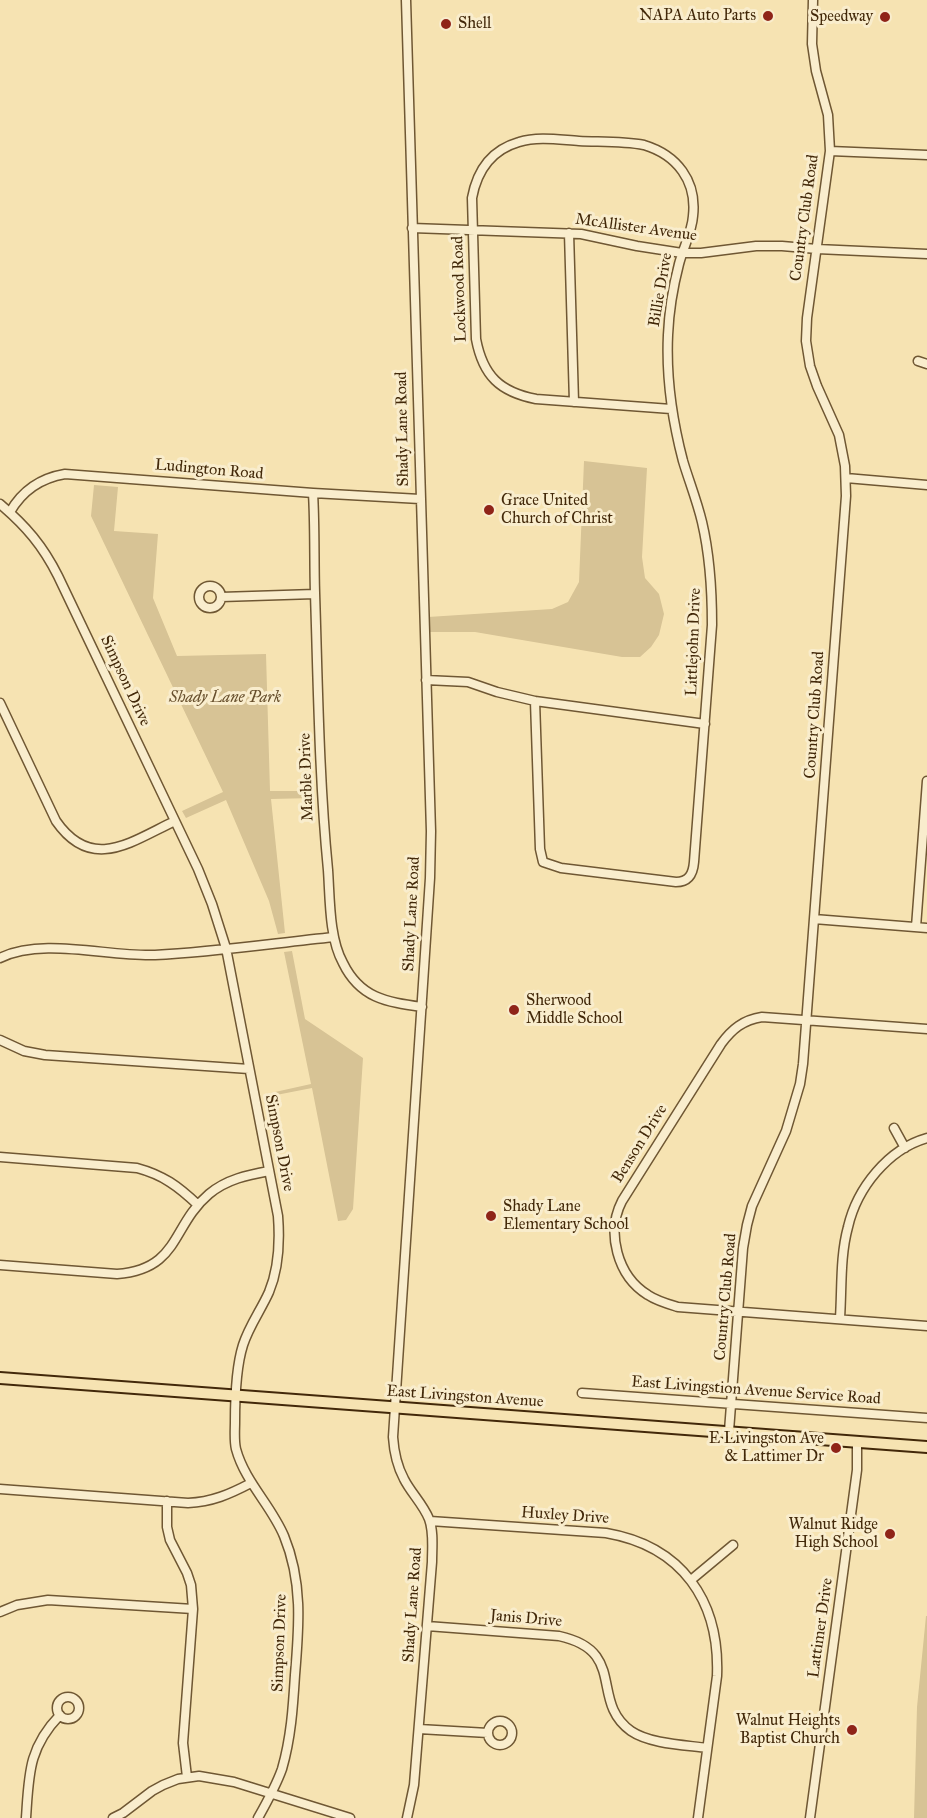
<!DOCTYPE html>
<html>
<head>
<meta charset="utf-8">
<style>
	body { margin:0 }
	canvas { display:block; background:#f6e3b2 }
</style>
</head>
<body>
<canvas width="927" height="1818"></canvas>
<script>
const g = document.querySelector('canvas').getContext('2d');
g.lineJoin = 'round';
function fill(path, color) {
  g.fillStyle = color;
  g.fill(path, 'evenodd');
}
function strokePath(path, color, width, dash) {
  g.strokeStyle = color;
  g.lineWidth = width;
  g.lineCap = dash ? 'butt' : 'round';
  g.setLineDash(dash || []);
  g.stroke(path);
}
function drawText(font, color, halo, rows, align = 'center') {
  g.font = font + ' "IM FELL Great Primer",serif';
  g.lineWidth = 6;
  g.setLineDash([]);
  g.textBaseline = 'middle';
  g.strokeStyle = halo;
  g.fillStyle = color;
  for (const [text, x, y, turn = 0] of rows) {
    g.save();
    g.translate(x, y);
    g.rotate((+turn || 0) * Math.PI / 180);
    g.textAlign = isNaN(turn) ? turn : align;
    if (halo) g.strokeText(text, 0, 0);
    g.fillText(text, 0, 0);
    g.restore();
  }
}
fill(new Path2D(`
	M584,461L647,468L642,557L645,578L659,594L664,614L659,635L651,647L640,657H622L475,632H428V617L552,609L568,602L579,582Z
	M94,485L118,487L114,531L158,534L153,598L177,656L266,654L270,791H314V798L271,799L285,933L278,934L269,901L226,800L186,818L182,811L223,792L91,516Z
	M292,951L305,1019L363,1058L353,1209L346,1220L338,1221L312,1088L266,1097V1094L311,1084L284,952Z
	M926,1616H927V1818H914L917,1707Z`), '#d7c395');
const minor = new Path2D(`
	M406,0L431,831L430,878L393,1437C394,1452 397,1466 404,1479C411,1493 423,1504 429,1519C434,1532 432,1548 432,1562L414,1785L407,1818
	M830,151L927,155
	M412,228L581,234L637,246L682,253H701L756,246H782L817,249L927,254
	M569,233L574,402
	M918,361L927,364
	M846,478L927,485
	M313,493C315,526 314,560 315,593C318,685 319,778 328,870C330,898 329,938 343,963C360,998 386,1002 422,1007
	M0,504C26,526 43,546 58,576L198,869L212,904L226,948L278,1216C280,1242 279,1268 269,1292C261,1310 249,1326 243,1345C236,1367 235,1399 235,1422C235,1430 234,1441 236,1449C245,1482 271,1505 284,1536C303,1582 299,1627 295,1675C293,1707 291,1738 282,1769C276,1786 267,1802 258,1818
	M10,512C22,491 41,478 65,474L313,493L420,499
	M199 597a11 11 0 1 1 22 0a11 11 0 1 1-22 0Z
	M221,597L315,594
	M426,680L468,682L497,692L535,701L705,724
	M535,701L540,849L543,862L561,868L676,882C689,882 693,874 694,862L712,625C712,591 710,556 702,522C697,501 689,481 683,461C672,419 666,378 668,335C669,311 673,287 679,264C683,248 692,232 693,216C697,181 677,155 644,145C623,141 601,142 579,141C561,140 538,136 519,142C491,150 477,171 472,198L476,339C483,376 500,392 536,399L671,409
	M0,703L56,821C92,873 132,841 175,821
	M814,919L927,928
	M916,927L927,781
	M0,958C43,937 108,957 155,955C215,952 275,943 334,937
	M927,1029L762,1017C743,1020 732,1029 721,1044L622,1201C606,1232 617,1276 648,1295C657,1301 668,1304 678,1307L927,1326
	M0,1040L24,1051L45,1055L249,1069
	M894,1128L905,1148
	M0,1157L137,1168C163,1175 178,1186 198,1205
	M0,1265L117,1274C180,1269 171,1226 209,1194C227,1179 248,1175 269,1171
	M840,1318C842,1288 840,1256 848,1227C857,1188 888,1149 927,1138
	M582,1393L927,1418
	M729,1431L743,1248L747,1225L752,1206L786,1131L800,1084L803,1064L846,496L845,466L839,435L817,386L810,366L806,341L807,318L830,151L828,115L816,71L812,44L813,0
	M0,1489L188,1503C212,1502 230,1494 251,1483
	M167,1501V1527L170,1540L187,1573L191,1585L193,1609L183,1743L187,1777
	M430,1521L606,1533C682,1546 720,1601 717,1676L698,1818
	M691,1580L733,1545
	M0,1612L17,1605L48,1600L193,1609
	M427,1626L559,1636C628,1651 589,1701 631,1731C650,1744 685,1745 707,1748
	M57 1708a11 11 0 1 1 22 0a11 11 0 1 1-22 0Z
	M488 1733a12 12 0 1 1 24 0a12 12 0 1 1-24 0Z
	M419,1729L488,1733
	M26,1818C29,1775 28,1748 60,1715
	M113,1818L123,1813L152,1791L163,1785L178,1779L199,1776L234,1782L350,1818
	M810,1818L857,1470V1442`);
const major = new Path2D(`
	M0,1378L927,1447`);
strokePath(minor, '#6f5733', 11);
strokePath(major, '#422809', 14);
strokePath(minor, '#f9edcd', 8);
strokePath(major, '#f6e3b2', 10);
for (const [x, y, r, color] of [
	[768,16,6,"#8f2418"],
	[885,17,6,"#8f2418"],
	[446,24,6,"#8f2418"],
	[489,510,6,"#8f2418"],
	[514,1010,6,"#8f2418"],
	[491,1216,6,"#8f2418"],
	[836,1448,6,"#8f2418"],
	[890,1534,6,"#8f2418"],
	[852,1730,6,"#8f2418"]
]) {
  const dot = new Path2D();
  dot.arc(x, y, r, 0, 2 * Math.PI);
  g.fillStyle = color;
  g.fill(dot);
  strokePath(dot, '#f9edcd', 2);
}
drawText('16px', '#422809', '#f9edcd', [
	["NAPA Auto Parts",756,16],
	["Speedway",873,17],
	["Shell",458,24,"left"],
	["Grace United",501,501,"left"],
	["Church of Christ",501,519,"left"],
	["Sherwood",526,1001,"left"],
	["Middle School",526,1019,"left"],
	["Shady Lane",503,1207,"left"],
	["Elementary School",503,1225,"left"],
	["E Livingston Ave",824,1439],
	["& Lattimer Dr",824,1457],
	["Walnut Ridge",878,1525],
	["High School",878,1543],
	["Walnut Heights",840,1721],
	["Baptist Church",840,1739]
], 'right');
drawText('16px', '#422809', '#f9edcd', [
	["Country Club Road",805,218,-82],
	["McAllister Avenue",636,228,8],
	["Lockwood Road",460,289,-92],
	["Billie Drive",661,290,-80],
	["Shady Lane Road",403,429,-91],
	["Ludington Road",209,470,5],
	["Littlejohn Drive",694,642,-88],
	["Simpson Drive",125,681,65],
	["Country Club Road",815,715,-86],
	["Marble Drive",307,777,-92],
	["Shady Lane Road",412,914,-87],
	["Simpson Drive",279,1143,79],
	["Benson Drive",640,1144,-58],
	["Country Club Road",726,1297,-85],
	["East Livingstion Avenue Service Road",756,1391,4],
	["East Livingston Avenue",465,1397,4],
	["Huxley Drive",565,1516,4],
	["Shady Lane Road",413,1605,-86],
	["Janis Drive",526,1619,5],
	["Lattimer Drive",821,1628,-82],
	["Simpson Drive",280,1643,-88]
]);
drawText('italic 16px', '#674f2c', '#f9edcd', [
	["Shady Lane Park",225,698]
]);
</script>
</body>
</html>
